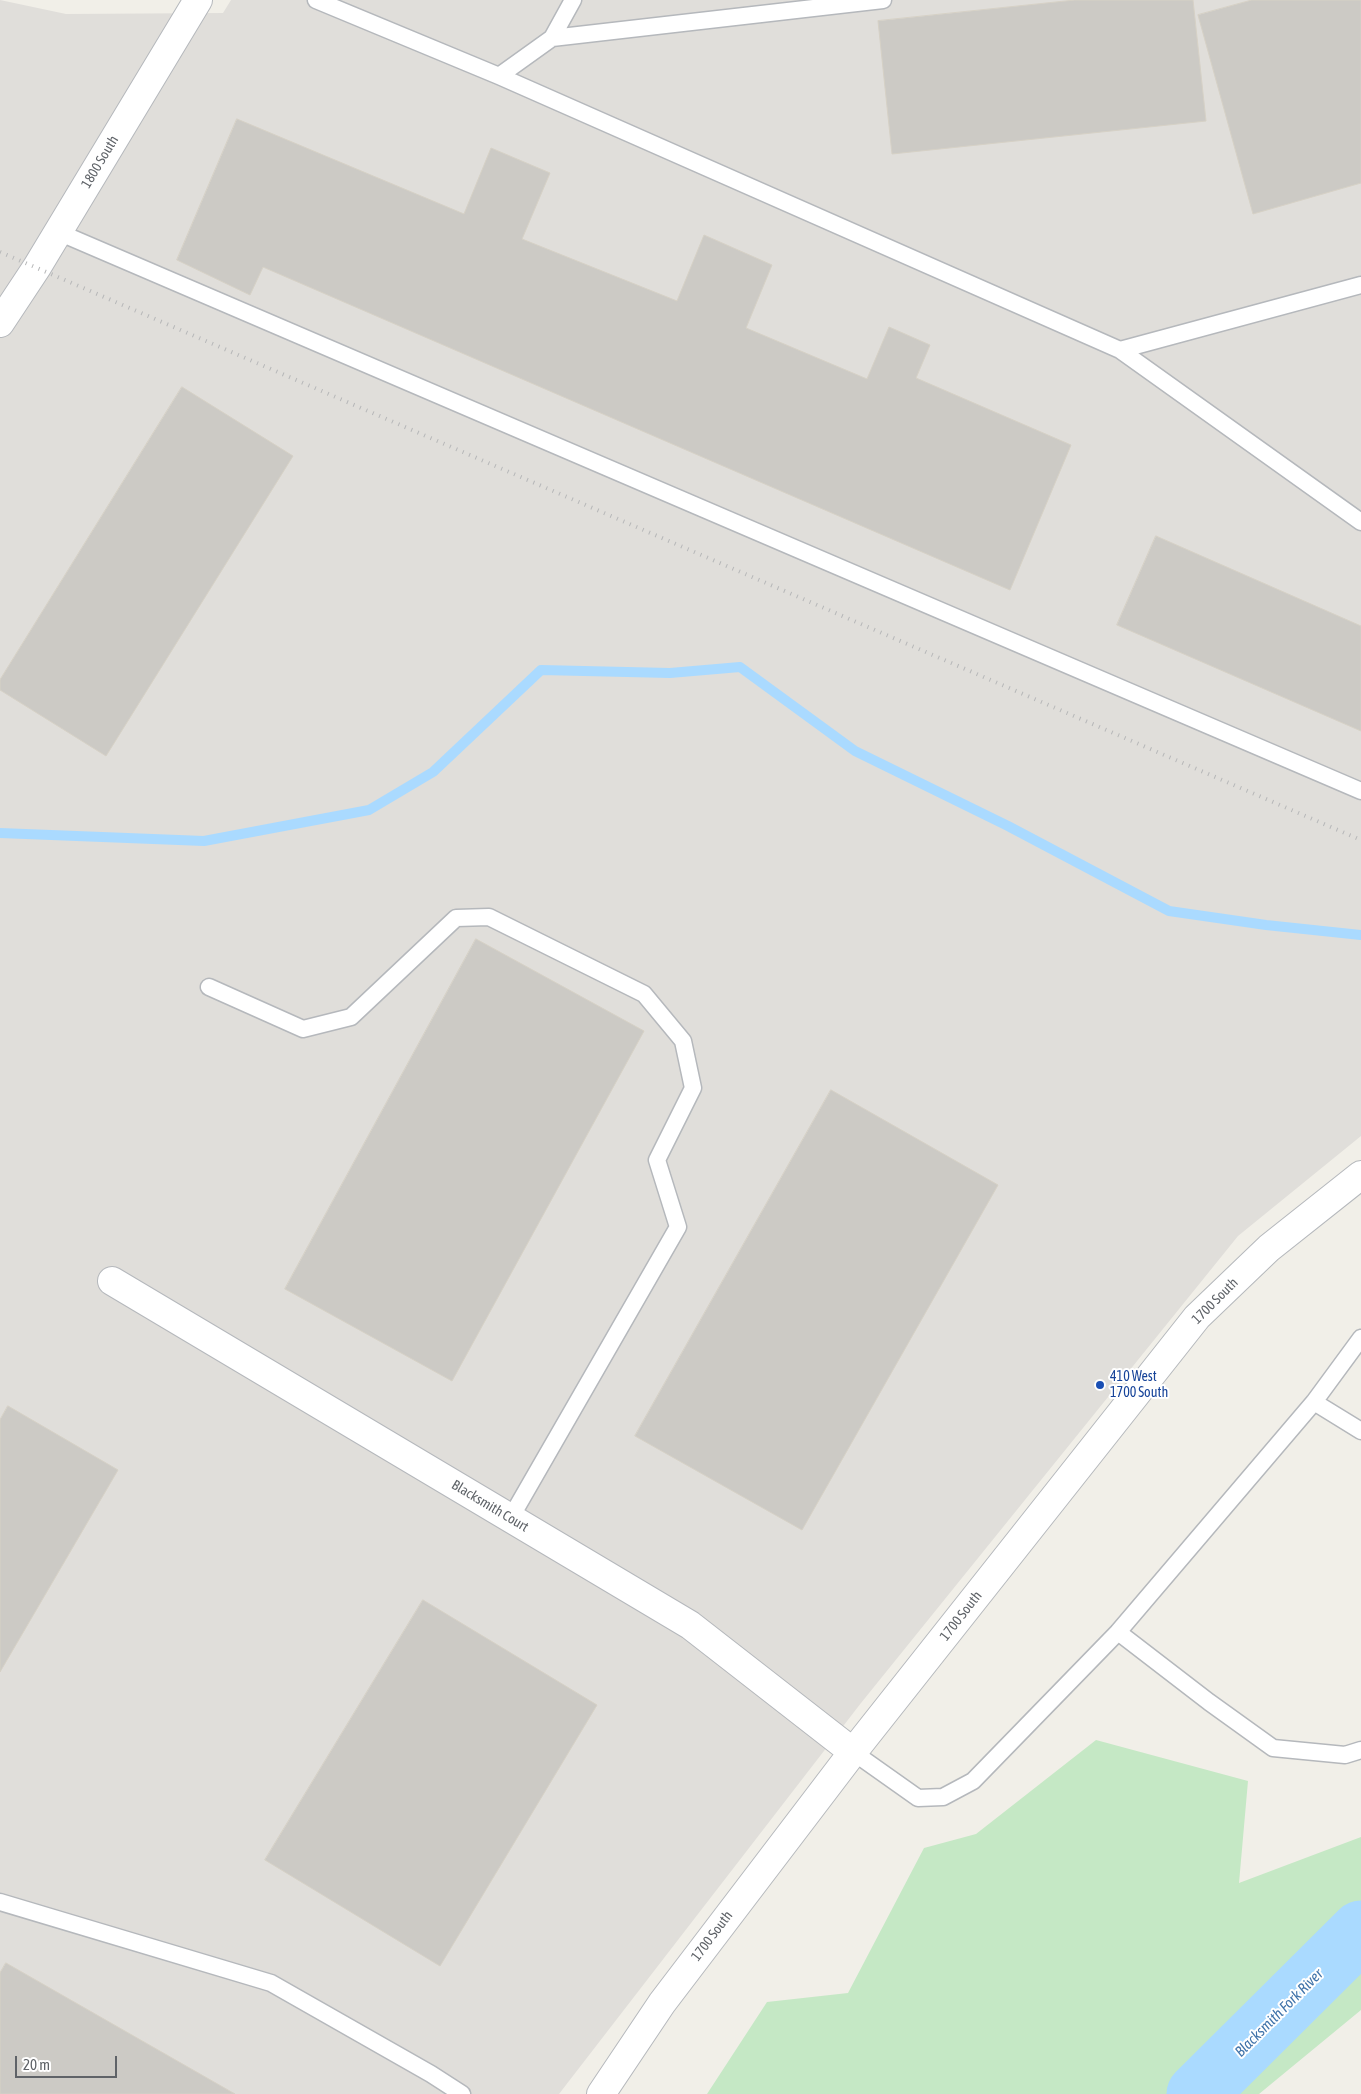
<!DOCTYPE html>
<html>
<head>
<meta charset="utf-8">
<style>
	body { margin:0 }
	#map { position:relative; width:1361px; height:2094px; overflow:hidden; background:#f1efe8; font-family:"Asap Condensed",sans-serif }
	canvas { display:block }
	.scale { position:absolute; left:15px; top:2056px; width:102px; height:22px; box-sizing:border-box; border:2px solid #5f6368; border-top:0; padding-left:6px; font-size:15px; line-height:18px; white-space:nowrap; color:#5f6368; -webkit-text-stroke:4px #fff; paint-order:stroke }
</style>
</head>
<body>
<div id="map">
<canvas width="1361" height="2094"></canvas>
<div class="scale">20 m</div>
</div>
<script>
const g = document.querySelector('canvas').getContext('2d');
g.lineJoin = 'round';
function fill(path, color) {
  g.fillStyle = color;
  g.fill(path, 'evenodd');
}
function strokePath(path, color, width, dash) {
  g.strokeStyle = color;
  g.lineWidth = width;
  g.lineCap = dash ? 'butt' : 'round';
  g.setLineDash(dash || []);
  g.stroke(path);
}
function drawText(font, color, halo, rows, align = 'center') {
  g.font = font + ' "Asap Condensed",sans-serif';
  g.lineWidth = 4;
  g.setLineDash([]);
  g.textBaseline = 'middle';
  g.strokeStyle = halo;
  g.fillStyle = color;
  for (const [text, x, y, turn = 0] of rows) {
    g.save();
    g.translate(x, y);
    g.rotate((+turn || 0) * Math.PI / 180);
    g.textAlign = isNaN(turn) ? turn : align;
    if (halo) g.strokeText(text, 0, 0);
    g.fillText(text, 0, 0);
    g.restore();
  }
}
fill(new Path2D(`
	M0,0L66,14L223,13L231,0H1361V1136L1238,1236L861,1703L559,2094H0Z`), '#e0deda');
fill(new Path2D(`
	M1096,1740L1248,1781L1239,1883L1361,1837V2010L1259,2094H707L767,2002L848,1993L924,1848L976,1834Z`), '#c5e8c5');
strokePath(new Path2D(`
	M0,833L204,841L369,810L433,772L541,670L670,673L740,667L855,751L1008,826L1169,911L1266,925L1361,935`), '#aadaff', 10);
strokePath(new Path2D(`
	M1197,2094L1361,1931`), '#aadaff', 61);
const building = new Path2D(`
	M1075,0H1193L1206,121L892,154L878,21Z
	M1252,0H1361V183L1253,214L1198,15Z
	M237,119L464,214L491,148L550,173L522,239L677,301L704,235L772,265L746,328L867,379L889,327L930,345L916,378L1071,445L1010,590L263,267L250,295L177,260Z
	M182,387L293,456L106,756L0,690V680Z
	M1156,536L1361,626V731L1117,625Z
	M476,939L644,1031L452,1381L285,1289Z
	M831,1090L998,1185L802,1530L635,1436Z
	M8,1406L118,1470L0,1672V1420Z
	M423,1600L597,1705L440,1966L265,1860Z
	M6,1963L235,2094H0V1973Z`);
fill(building, '#cccac5');
strokePath(building, '#d6d1c6', 1);
const service = new Path2D(`
	M316,0L499,76L1120,350L1361,522
	M552,38L573,0
	M499,76L552,38L883,0
	M58,232L1361,791
	M1120,350L1361,285
	M209,987L303,1029L351,1017L456,918L489,917L644,994L683,1041L693,1088L657,1160L678,1227L510,1519
	M1314,1402L1361,1431
	M1118,1632L1209,1702L1273,1748L1345,1755L1361,1750
	M853,1752L918,1798L943,1797L973,1781L1118,1632L1314,1402L1361,1338
	M0,1902L271,1983L431,2074L462,2094`);
const minor = new Path2D(`
	M0,323L37,267L198,0
	M112,1281L690,1625L853,1752`);
const tertiary = new Path2D(`
	M601,2094L662,2003L853,1752L1197,1317L1269,1248L1361,1175`);
strokePath(service, '#b5b8bc', 19);
strokePath(minor, '#b5b8bc', 30);
strokePath(tertiary, '#b5b8bc', 30);
strokePath(service, '#fff', 16);
strokePath(minor, '#fff', 28);
strokePath(tertiary, '#fff', 28);
strokePath(new Path2D(`
	M0,252L1361,840`), '#b6b7b8', 4, [1, 6]);
for (const [x, y, r, color] of [
	[1100,1385,5,"#1a4fb4"]
]) {
  const dot = new Path2D();
  dot.arc(x, y, r, 0, 2 * Math.PI);
  g.fillStyle = color;
  g.fill(dot);
  strokePath(dot, '#fff', 2);
}
drawText('14px', '#5f6368', '#fff', [
	["1800 South",100,162,-59],
	["1700 South",1215,1301,-45],
	["Blacksmith Court",490,1506,31],
	["1700 South",961,1616,-52],
	["1700 South",712,1936,-53]
]);
drawText('14px', '#164399', '#fff', [
	["410 West",1110,1377],
	["1700 South",1110,1393]
], 'left');
drawText('italic 15px', '#4174aa', '#fff', [
	["Blacksmith Fork River",1279,2013,-45]
]);
</script>
</body>
</html>
